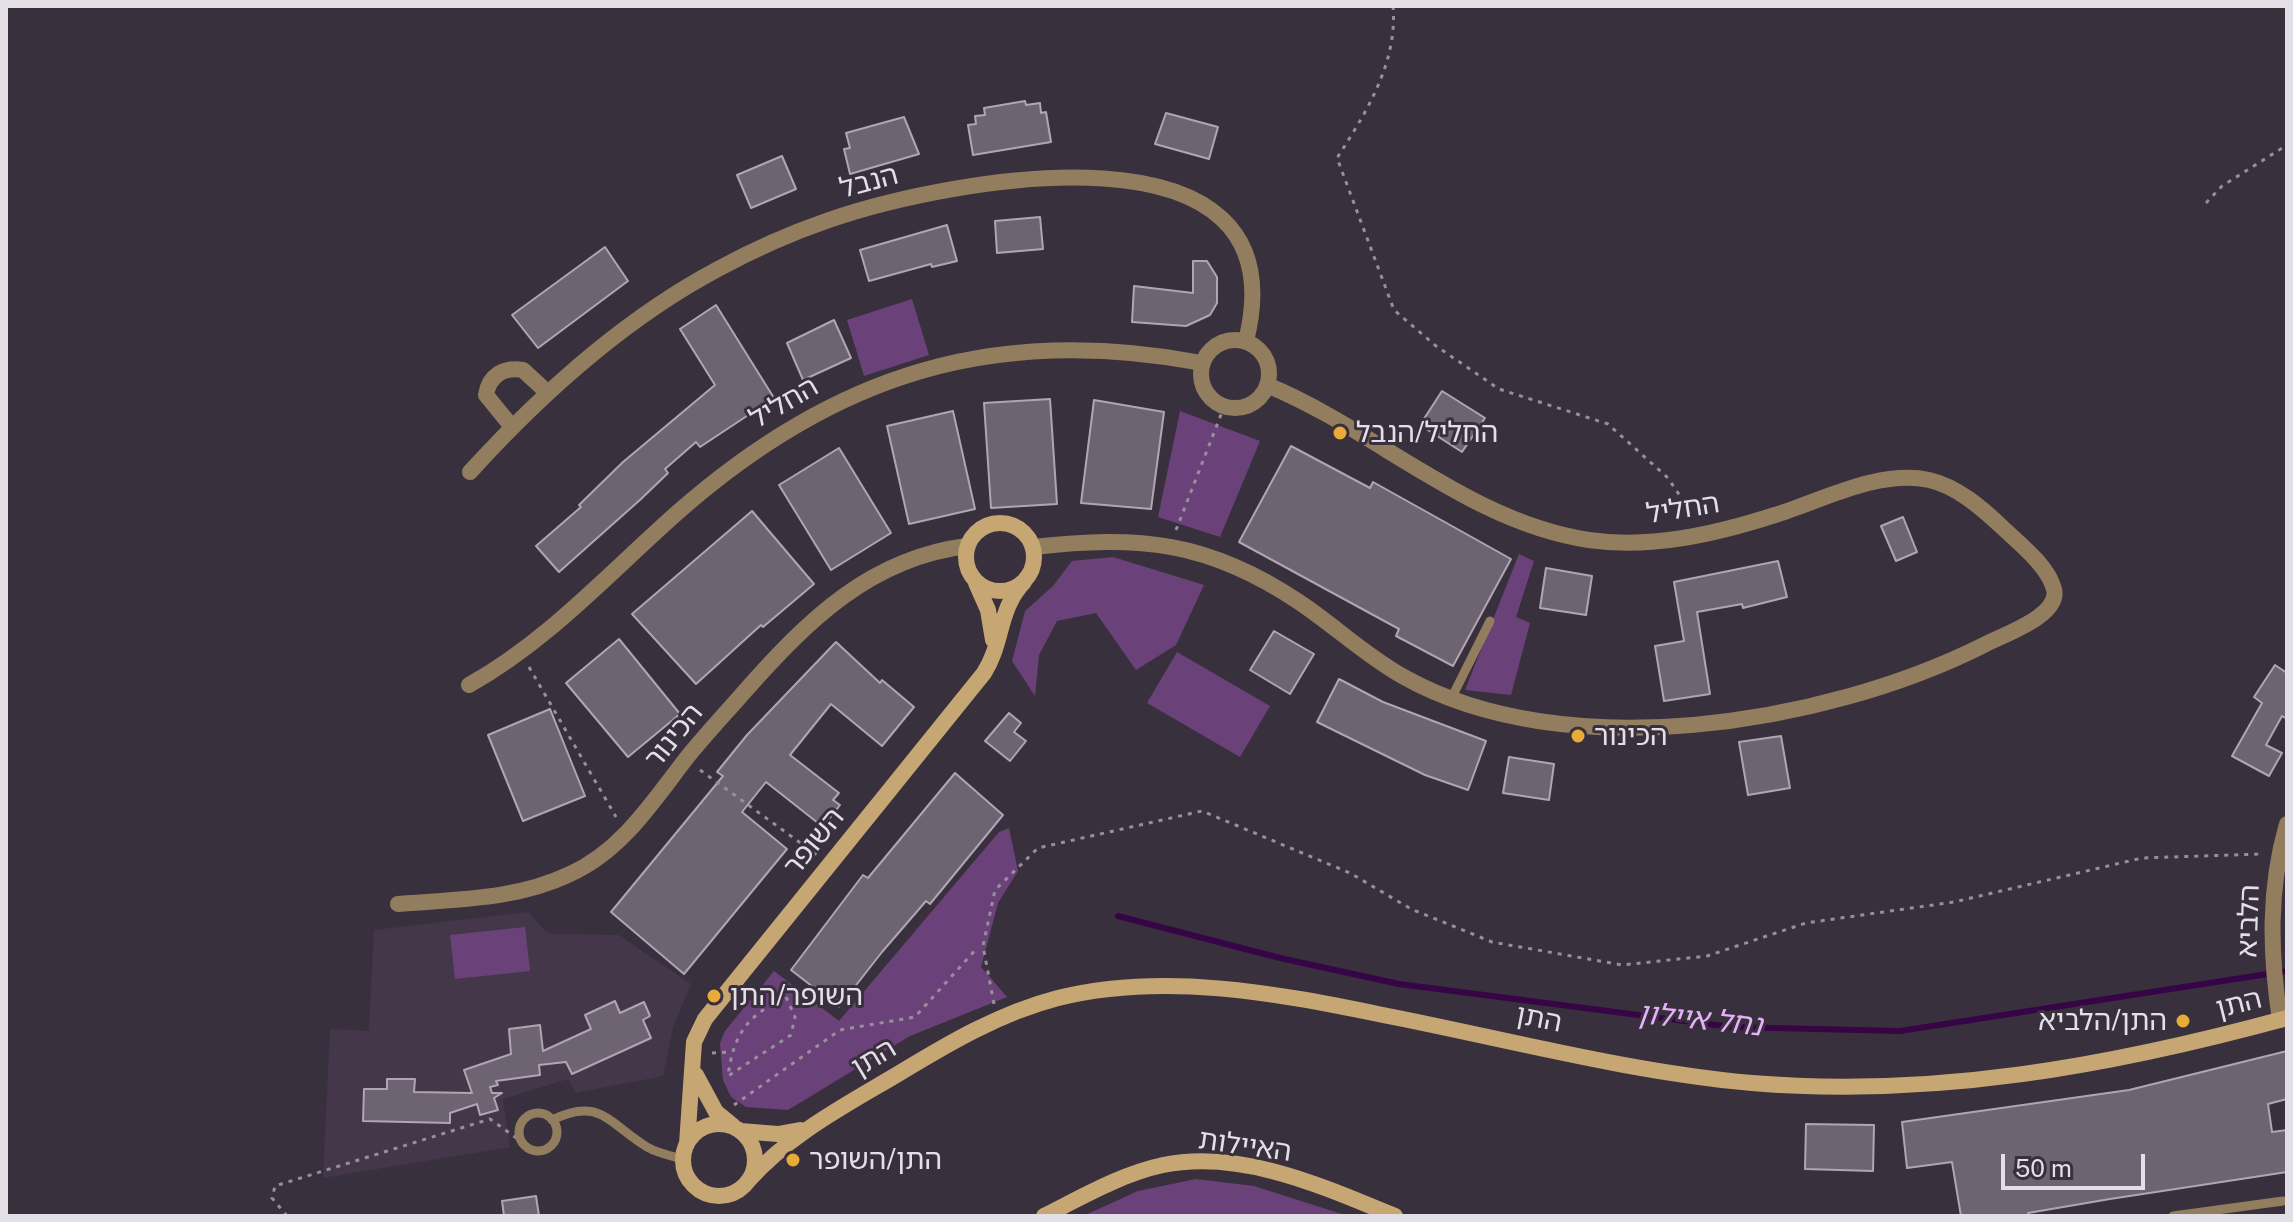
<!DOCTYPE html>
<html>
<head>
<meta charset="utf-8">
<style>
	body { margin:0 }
	#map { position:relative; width:2293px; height:1222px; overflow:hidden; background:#39303d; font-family:"Public Sans",sans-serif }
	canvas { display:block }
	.frame { position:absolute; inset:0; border:8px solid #e4dfe6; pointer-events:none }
	.scale { position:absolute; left:2001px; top:1154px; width:144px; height:36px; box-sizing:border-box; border:4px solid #e4dfe6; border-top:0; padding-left:10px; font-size:24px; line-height:28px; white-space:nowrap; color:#e4dfe6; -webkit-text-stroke:6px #39303d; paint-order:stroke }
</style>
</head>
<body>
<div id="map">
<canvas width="2293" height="1222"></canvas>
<div class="frame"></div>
<div class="scale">50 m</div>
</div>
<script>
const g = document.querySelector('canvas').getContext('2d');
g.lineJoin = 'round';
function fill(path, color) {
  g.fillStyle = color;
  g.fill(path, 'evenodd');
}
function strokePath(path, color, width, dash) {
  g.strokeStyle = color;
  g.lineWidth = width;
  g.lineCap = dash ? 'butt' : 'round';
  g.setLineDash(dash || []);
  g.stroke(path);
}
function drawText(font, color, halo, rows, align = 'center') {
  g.font = font + ' "Public Sans","Noto Sans Hebrew",sans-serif';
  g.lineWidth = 6;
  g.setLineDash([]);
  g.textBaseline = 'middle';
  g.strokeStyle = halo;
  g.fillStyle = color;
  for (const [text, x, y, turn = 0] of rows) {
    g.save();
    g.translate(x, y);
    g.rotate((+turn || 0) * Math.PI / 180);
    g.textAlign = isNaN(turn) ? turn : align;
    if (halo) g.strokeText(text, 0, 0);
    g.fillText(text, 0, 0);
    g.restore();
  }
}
fill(new Path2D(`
	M528,912L546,932L553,934L619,935L691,984L673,1027L663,1076L576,1093L568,1079L503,1099L510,1147L323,1178L330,1029L369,1031L374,930Z`), '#443749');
fill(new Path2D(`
	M912,299L929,355L864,376L847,320Z
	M1180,411L1260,441L1220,537L1158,517Z
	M1519,554L1534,561L1516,617L1530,623L1511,695L1465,690Z
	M1113,557L1204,585L1176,645L1136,670L1096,613L1057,621L1039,655L1035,696L1012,661L1025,611L1053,586L1072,561Z
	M1177,652L1270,706L1240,757L1147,703Z
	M1009,828L1018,871L998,903L981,967L1007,997L910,1036L788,1110L746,1107L731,1097L723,1080L720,1043L725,1031L774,971L839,1021L999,832Z
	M525,927L530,971L455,979L450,935Z
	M1196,1179L1254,1186L1348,1216H1083L1138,1191Z`), '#6b417a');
strokePath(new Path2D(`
	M1118,916L1280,958L1399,984L1731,1027L1900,1031L2287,971`), '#360545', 6);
const building = new Path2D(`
	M1025,101L1026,105L1040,103L1041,113L1046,112L1051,142L973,155L968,125L976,124L975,116L985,115L984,108Z
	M1166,113L1218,127L1209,159L1155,144Z
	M904,117L919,154L850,174L844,149L850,148L846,133Z
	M782,156L796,189L751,208L737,175Z
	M1040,217L1043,249L997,253L995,221Z
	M947,225L957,261L932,267L931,264L869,281L860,250Z
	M605,247L628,281L538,348L512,315Z
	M1193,261H1207L1217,277V303L1210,315L1186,326L1132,322L1134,286L1193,293Z
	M716,305L774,398L700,447L696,442L665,469L668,473L641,499L559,572L536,546L581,507L579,505L623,462L715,385L680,329Z
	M834,320L851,358L803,380L787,343Z
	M1442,391L1485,418L1462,452L1420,425Z
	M1050,399L1057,504L991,508L984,403Z
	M1094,400L1164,412L1151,509L1081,503Z
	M953,411L975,509L909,524L887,426Z
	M1291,446L1370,488L1373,482L1511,559L1453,666L1396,636L1399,629L1239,542Z
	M839,448L891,533L831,570L779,485Z
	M752,511L814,584L763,627L761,625L696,684L632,614Z
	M1903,517L1917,552L1896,561L1881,526Z
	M1778,561L1787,597L1743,608L1742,604L1697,612L1710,694L1664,701L1655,646L1684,641L1674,582Z
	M1546,568L1592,576L1586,615L1540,608Z
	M1274,631L1314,654L1290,694L1250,670Z
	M619,639L680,714L628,757L566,683Z
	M836,642L880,683L882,680L914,707L882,746L831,704L790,755L839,793L833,800L840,805L823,827L766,782L742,812L787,849L684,974L611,912L723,776L717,772L747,735Z
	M2275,665L2287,673V719L2282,716L2266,745L2282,753L2269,776L2232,756L2262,703L2254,697Z
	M1339,679L1383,702L1486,741L1468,790L1425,775L1317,722Z
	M550,709L585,796L523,821L488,735Z
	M1009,713L1021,723L1014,732L1026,741L1010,761L985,741Z
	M1781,736L1790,788L1748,795L1739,742Z
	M1509,757L1554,764L1549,800L1503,793Z
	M955,773L1003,815L930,904L926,901L882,952L839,1007L791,970L863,875L868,878Z
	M615,1001L620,1013L644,1002L650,1016L643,1020L651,1038L572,1074L566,1062L539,1065L540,1075L496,1081L498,1085L490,1087L492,1093H502L494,1098L498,1110L480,1115L477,1104L450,1113V1123L363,1121L364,1089H387V1079H415L414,1092L472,1093L464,1070L511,1054L509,1029L540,1025L543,1051L591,1029L585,1015Z
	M2287,1051V1099L2268,1104L2272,1132L2287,1130V1172L2110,1199L2028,1213L2029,1216H1961L1952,1162L1907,1168L1902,1122L2129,1090Z
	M1806,1124L1874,1125L1873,1171L1805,1169Z
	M536,1196L539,1216H504L502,1201Z`);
fill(building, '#6d6371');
strokePath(building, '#b0a5b4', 2);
strokePath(new Path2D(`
	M1393,6C1398,62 1366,113 1337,158L1394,310L1436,346L1499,389L1608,424L1668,478L1692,514
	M2206,203L2222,186L2287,145
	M1176,530L1224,407
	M529,667L616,817
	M700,770L817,855
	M786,997L795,1017L791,1035L728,1076C734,1033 747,1016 786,997Z
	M994,1004L983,946L995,890L1038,848L1202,811L1350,873L1411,909L1492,942L1622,965L1707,956L1806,923L1954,902L2142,858L2262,854
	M712,1053L732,1052
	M734,1105L840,1030L915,1017L978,947
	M287,1216L272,1198L275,1186L490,1119L522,1142`), '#97909a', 3, [4, 6]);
strokePath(new Path2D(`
	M1451,699L1490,621
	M519 1132a19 19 0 1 1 38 0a19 19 0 1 1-38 0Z
	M552,1120C600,1096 609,1124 647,1147C657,1153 671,1156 683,1159
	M2173,1216L2283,1201`), '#927d5e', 9);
strokePath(new Path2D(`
	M1201 374a34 34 0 1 1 68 0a34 34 0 1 1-68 0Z
	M512,427L486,395C489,375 504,367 523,370L548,393
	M470,472C541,394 624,319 718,269C753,250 791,233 829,220C948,179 1304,110 1246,341
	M1033,547C1139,535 1208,541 1299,602C1335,626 1366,656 1404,677C1565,767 1823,725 1982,646C2002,635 2061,616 2054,589C2048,566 2020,544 2003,528C1983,509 1957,486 1929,480C1879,469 1821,501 1775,515C1716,534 1651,549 1589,540C1469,522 1376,430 1267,385
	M469,685C549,640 609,573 678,512C835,374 994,324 1202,363
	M398,904C456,899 516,900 570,874C621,851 652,803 685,760C704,736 725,714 745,691C807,621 870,558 967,546
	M2280,1020C2270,954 2268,889 2287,824`), '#927d5e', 16);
strokePath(new Path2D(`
	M966 557a34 34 0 1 1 68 0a34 34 0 1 1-68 0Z
	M976,583L988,610L993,640
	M696,1075L716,1112L733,1126
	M683 1160a36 36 0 1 1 72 0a36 36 0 1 1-72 0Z
	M740,1131L778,1134L800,1130
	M687,1144L694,1042L705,1019L984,673C1003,644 998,609 1024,582
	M748,1181C790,1134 844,1106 898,1074C949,1043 1000,1013 1058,998C1163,972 1275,993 1378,1014C1502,1038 1627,1072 1752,1083C1935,1098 2111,1066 2287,1018
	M1044,1216C1082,1197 1121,1174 1163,1165C1242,1149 1324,1187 1395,1216`), '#c6a673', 16);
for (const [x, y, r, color] of [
	[1340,433,8,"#e9ab38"],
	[1578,736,8,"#e9ab38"],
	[714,996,8,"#e9ab38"],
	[2183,1021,8,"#e9ab38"],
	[793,1160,8,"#e9ab38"]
]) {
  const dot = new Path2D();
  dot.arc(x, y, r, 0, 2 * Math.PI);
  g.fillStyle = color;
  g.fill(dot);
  strokePath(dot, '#39303d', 3);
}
drawText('28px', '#e4dfe6', '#39303d', [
	["הנבל",869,182,-15],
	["החליל",784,403,-30],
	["החליל",1683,509,-9],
	["הכינור",674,736,-51],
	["השופר",814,842,-51],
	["הלביא",2249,921,-88],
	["התן",2239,1004,-14],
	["התן",1539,1019,11],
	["התן",874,1058,-31],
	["האיילות",1245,1146,8]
]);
drawText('28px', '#e4dfe6', '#39303d', [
	["החליל/הנבל",1356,433],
	["הכינור",1594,736],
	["השופר/התן",730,996],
	["התן/הלביא",2167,1021,"right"],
	["התן/השופר",809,1160]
], 'left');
drawText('italic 30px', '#e5b0f9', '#39303d', [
	["נחל איילון",1700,1020,6]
]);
</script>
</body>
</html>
